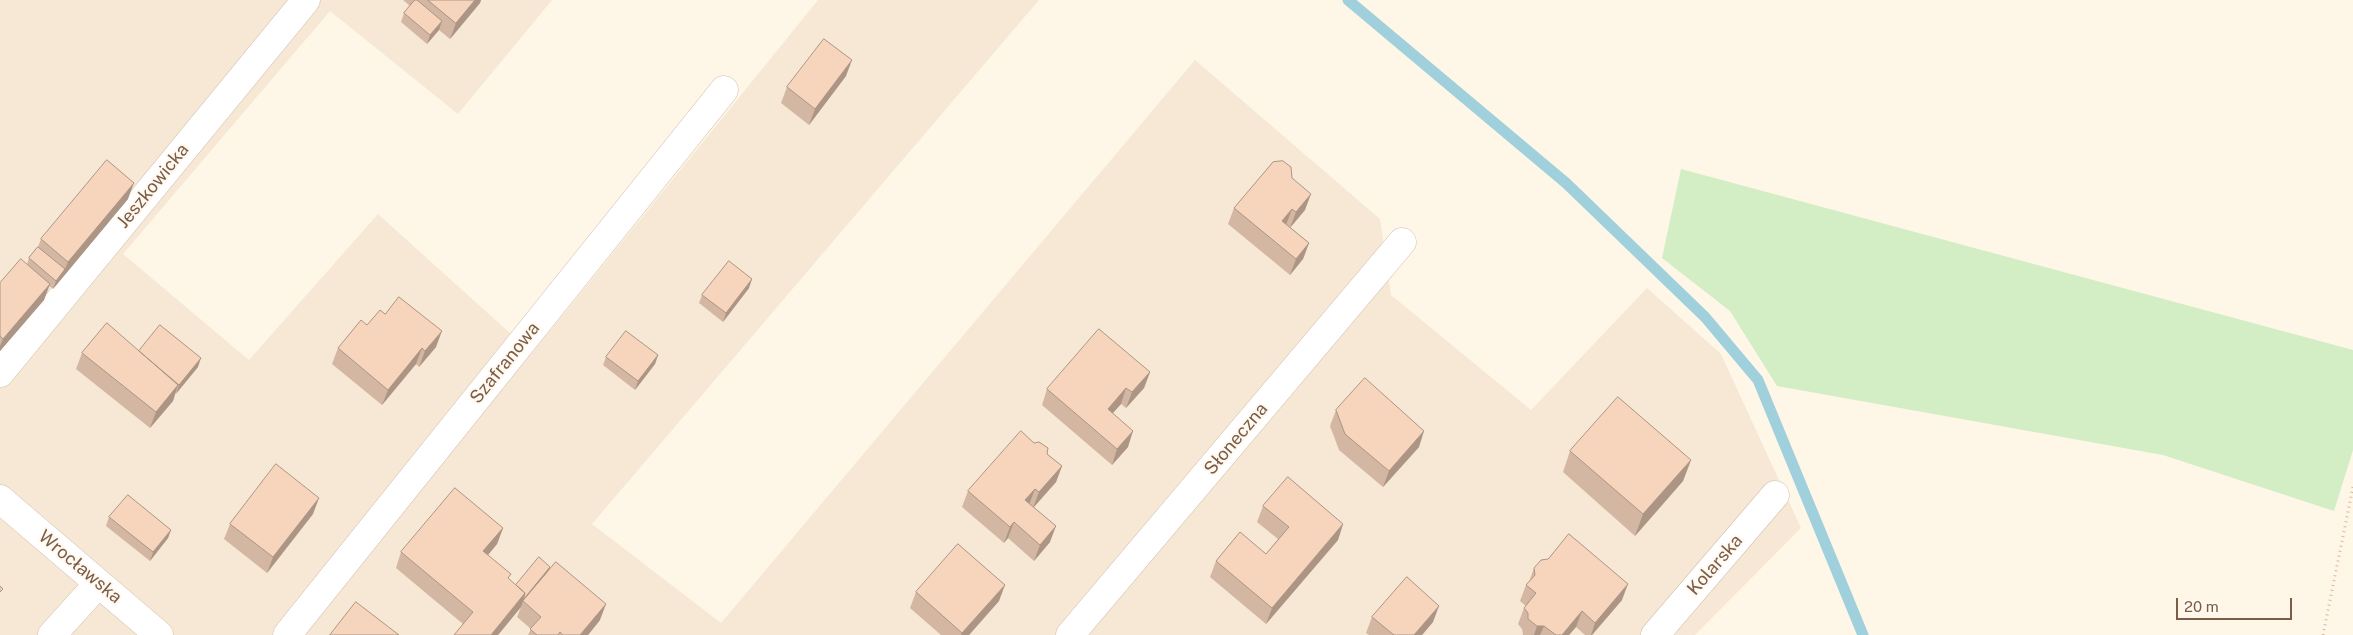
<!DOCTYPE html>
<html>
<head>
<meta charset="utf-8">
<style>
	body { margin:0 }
	#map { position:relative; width:2353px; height:635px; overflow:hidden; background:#fef6e7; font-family:"Public Sans",sans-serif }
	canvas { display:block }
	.scale { position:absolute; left:2176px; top:598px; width:116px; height:22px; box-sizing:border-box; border:2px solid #7a5c49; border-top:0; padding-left:6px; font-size:15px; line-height:18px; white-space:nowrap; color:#7a5c49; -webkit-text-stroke:4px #fff9ef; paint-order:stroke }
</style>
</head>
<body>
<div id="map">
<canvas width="2353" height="635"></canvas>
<div class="scale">20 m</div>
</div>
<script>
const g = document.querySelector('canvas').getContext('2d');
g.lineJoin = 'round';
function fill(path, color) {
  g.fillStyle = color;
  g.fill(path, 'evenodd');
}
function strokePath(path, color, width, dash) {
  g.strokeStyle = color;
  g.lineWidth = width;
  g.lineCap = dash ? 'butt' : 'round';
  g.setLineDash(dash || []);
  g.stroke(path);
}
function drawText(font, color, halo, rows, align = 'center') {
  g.font = font + ' "Public Sans",sans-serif';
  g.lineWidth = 4;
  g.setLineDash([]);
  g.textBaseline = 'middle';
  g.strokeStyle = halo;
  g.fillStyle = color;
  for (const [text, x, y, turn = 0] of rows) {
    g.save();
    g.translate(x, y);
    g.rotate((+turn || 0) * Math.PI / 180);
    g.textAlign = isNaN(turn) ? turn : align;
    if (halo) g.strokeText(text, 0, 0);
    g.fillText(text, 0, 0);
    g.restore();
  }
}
fill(new Path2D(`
	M0,0H552L458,114L330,11L123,254L249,360L378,214L532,353L818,0H1039L592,524L721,623L1195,60L1380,219L1391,295L1531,410L1647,288L1721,354L1801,528L1695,635H0Z`), '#f6e8d5');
fill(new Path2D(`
	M1681,169L2353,350V450L2334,511L2163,455L1777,386L1730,311L1662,258Z`), '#d3edc4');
strokePath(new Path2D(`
	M1348,0L1566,183L1705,317L1758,380L1863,635`), '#9fd0dc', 11);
const minor = new Path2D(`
	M0,373L306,0
	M0,499L159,635
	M52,635L98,584
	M287,635L724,90
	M1070,635L1402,242
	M1655,635L1775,495`);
strokePath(minor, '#d1beab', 29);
strokePath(new Path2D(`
	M2323,635L2353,487`), '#dbb99f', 3, [1, 4]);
strokePath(minor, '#fff', 28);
fill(new Path2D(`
	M403,0H481L480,3L450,39L439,30L427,44L401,22L404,13L410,6Z
	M846,76L809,125L781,103L787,87Z
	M1292,178L1305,210L1290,227L1309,243L1303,259L1290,275L1228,224L1234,208Z
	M128,199L53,289L49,286L44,300L0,351V283L27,264L29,258L38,247L41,239Z
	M749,288L723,322L699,303L702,295Z
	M385,314L436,347L419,367L416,364L382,405L332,364L338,348L367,325Z
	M139,351L198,367L175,394L173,401L150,428L76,369L82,353Z
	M658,355L655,364L635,390L603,365L606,357Z
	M1150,372L1144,388L1126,408L1121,404L1113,413L1128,447L1112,465L1042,405L1047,389Z
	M1336,410L1419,447L1383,487L1339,450L1330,426Z
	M1570,451L1691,460L1683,481L1635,536L1563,472Z
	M1047,454L1062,466L1056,482L1034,507L1050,542L1034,561L1008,538L1004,543L962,507L968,491Z
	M1263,506L1343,524L1338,540L1266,624L1210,577L1216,561L1266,554L1278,539L1257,522Z
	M313,514L267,573L224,539L230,524Z
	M109,517L171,530L168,538L150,561L106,526Z
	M503,528L497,544L488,555L509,580L516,585L550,567L549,570L600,620L588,635H528L531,629L517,617L521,607L498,635L463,624L396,568L401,552Z
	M1534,568L1622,600L1592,635H1585L1576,627L1569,635H1523L1522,629L1518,624L1524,608L1526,606L1520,601L1526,585L1529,582Z
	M916,592L999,601L969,635H941L910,608Z
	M1372,617L1433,622L1422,635H1369L1366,633Z`), '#d4b7a2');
fill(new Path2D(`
	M475,0H481L480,3L450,39L456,23Z
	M442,21L439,30L427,44L430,35Z
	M852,60L846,76L809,125L815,109Z
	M134,183L128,199L53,289L56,281L65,269L68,262Z
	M1311,194L1305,210L1290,228L1296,212Z
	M1292,209L1286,225L1282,221Z
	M1309,243L1303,259L1290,275L1296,259Z
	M752,279L749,288L723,322L726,313Z
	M50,284L44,300L0,351V346L3,339Z
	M442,331L436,347L419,367L425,351Z
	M422,348L416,364L382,405L388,390Z
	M658,355L655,364L635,390L638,381Z
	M201,358L198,367L176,394L179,385Z
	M1150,372L1144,388L1126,408L1132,392Z
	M178,385L173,401L150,428L156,412Z
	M1126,388L1121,404L1102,425L1108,409Z
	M1133,431L1128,447L1112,465L1117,449Z
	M1424,431L1419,447L1383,487L1389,471Z
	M1691,460L1683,481L1635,536L1643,514Z
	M1062,466L1056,482L1033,508L1039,492Z
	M1035,489L1029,505L1025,500Z
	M319,498L313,514L267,573L273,557Z
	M1014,522L1008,538L1004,543L1010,527Z
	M1343,524L1338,540L1266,624L1272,608Z
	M1056,526L1050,542L1034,561L1040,545Z
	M503,528L497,544L478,567L483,551Z
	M171,530L168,538L150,561L153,552Z
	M550,567L547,575L523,601L521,607L498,635H491L525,593Z
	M1628,584L1622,600L1592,635H1591L1595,623Z
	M1005,585L999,601L969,635H961L962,633Z
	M606,604L600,620L588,635H580Z
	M1439,606L1433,622L1422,635H1414Z
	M1582,611L1576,627L1569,635H1562Z
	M1537,626H1544L1540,635H1534Z`), '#ac9584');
const building = new Path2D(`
	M415,0H417L442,21L430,35L404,13Z
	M428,0H475L456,23Z
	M824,39L852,60L815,109L787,87Z
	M107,160L134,183L68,262L41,239Z
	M1283,161L1291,167L1292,178L1311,194L1296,212L1292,209L1282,221L1309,243L1296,259L1234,208L1273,162Z
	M38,247L65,269L56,281L29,258Z
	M21,259L50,284L3,339L0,336V283Z
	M729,261L752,279L726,313L702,295Z
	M399,297L442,331L425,351L422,348L388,390L338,348L361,320L367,325L380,310L385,314Z
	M107,323L178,385L156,412L82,353Z
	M160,325L201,358L179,385L139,351Z
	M1099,329L1150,372L1132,392L1126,388L1108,409L1133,431L1117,449L1047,389Z
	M626,331L658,355L638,381L606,357Z
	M1365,378L1424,431L1389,471L1345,434L1336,410Z
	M1618,397L1691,460L1643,514L1570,451Z
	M1021,431L1034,443L1039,442L1048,448L1047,454L1062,466L1039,492L1035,489L1025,500L1056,526L1040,545L1014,522L1010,527L968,491Z
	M276,464L319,498L273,557L230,524Z
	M1288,477L1343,524L1272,608L1216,561L1240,532L1266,554L1289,527L1263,506Z
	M455,488L503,528L483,551L511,574L508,578L525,593L491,635H454L473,612L401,552Z
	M128,495L171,530L153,552L109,517Z
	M1569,534L1628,584L1595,623L1582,611L1562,635H1556L1544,626H1537L1528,619V613L1524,608L1536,593L1526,585L1535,575L1534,568L1541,560L1548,559Z
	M958,544L1005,585L962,633L916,592Z
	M539,557L550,567L523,600L525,593L516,585Z
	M556,562L606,604L580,635H563L560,632L558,635H537L530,629L541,617L523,601Z
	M1407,577L1439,606L1414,635H1394L1372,617Z
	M0,586L3,589L0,592Z
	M356,602L399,635H330Z`);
fill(building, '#f6d5bc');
strokePath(building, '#ac9584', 1);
drawText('18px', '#7a5c49', '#fff9ef', [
	["Jeszkowicka",153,186,-51],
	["Szafranowa",505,363,-51],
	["Słoneczna",1236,439,-50],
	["Kolarska",1715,565,-49],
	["Wrocławska",80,567,40]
]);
</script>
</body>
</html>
